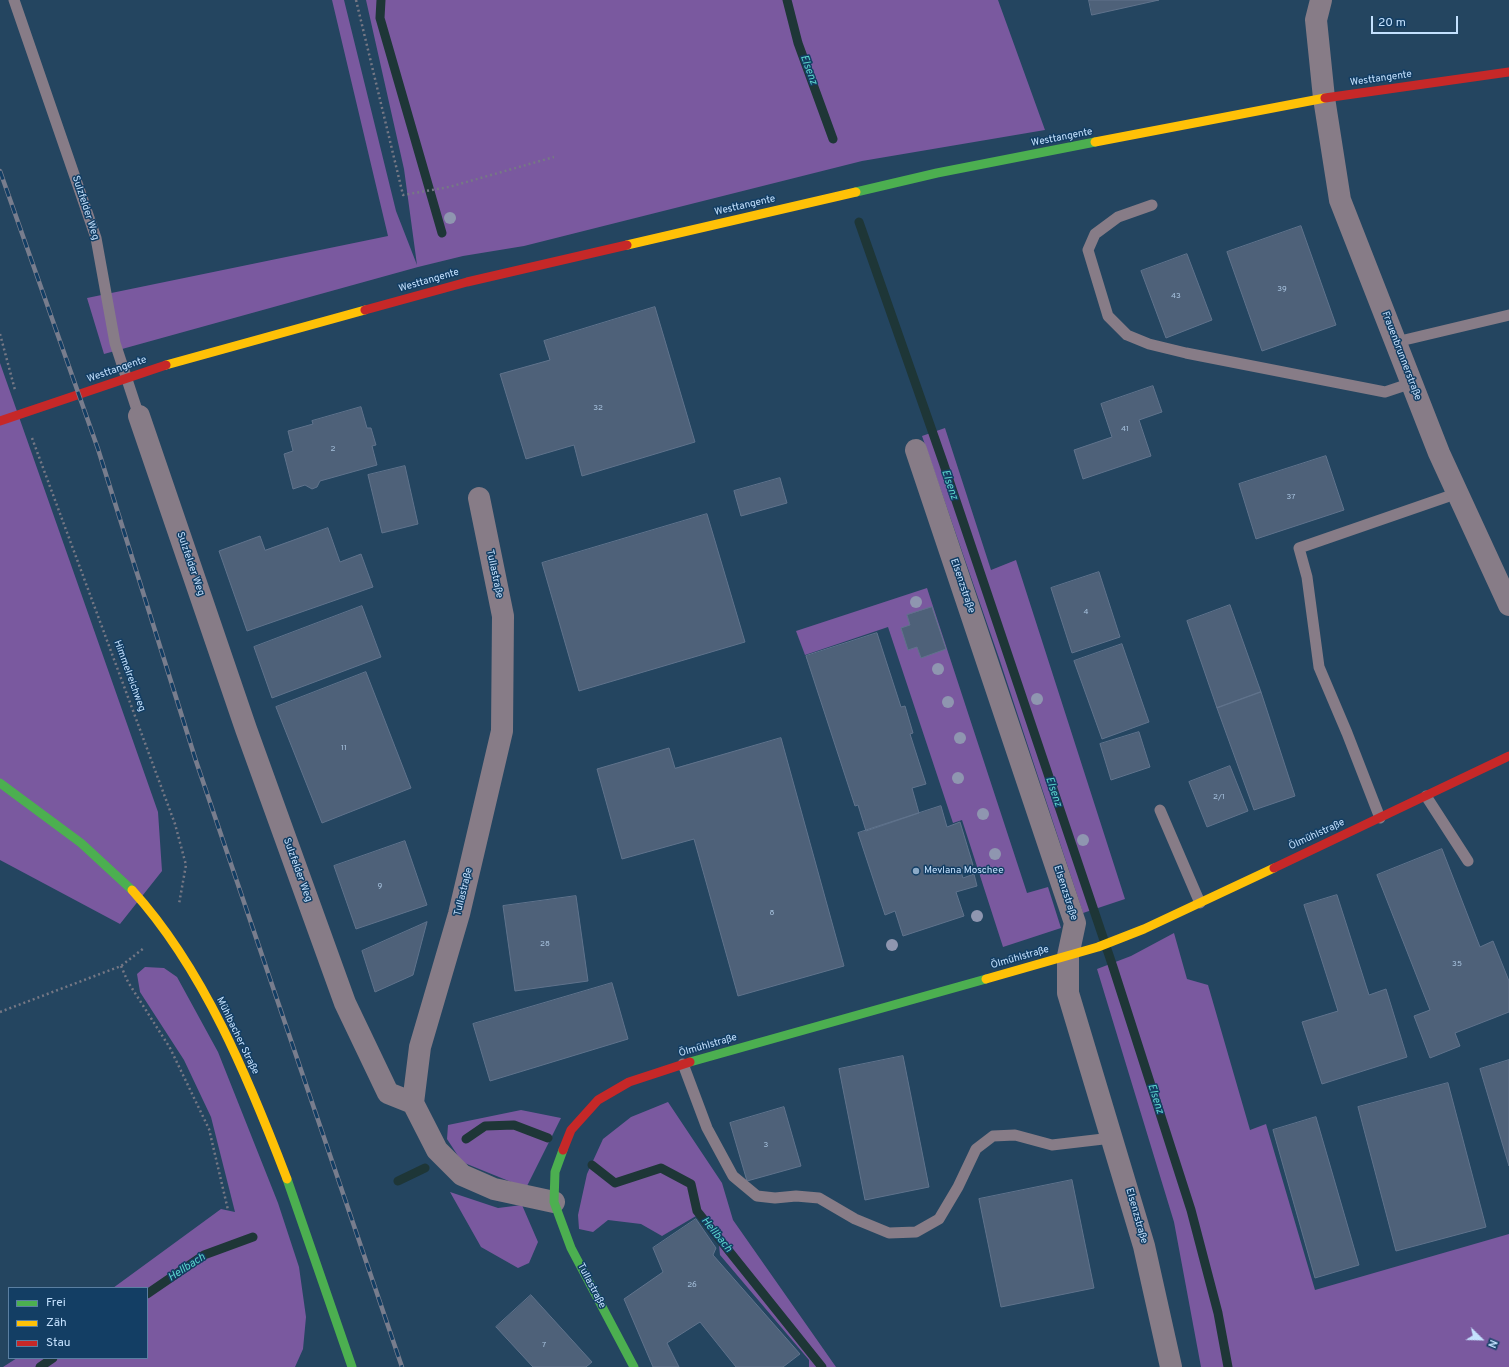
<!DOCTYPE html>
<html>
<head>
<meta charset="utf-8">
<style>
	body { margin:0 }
	#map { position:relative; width:1509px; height:1367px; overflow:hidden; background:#244560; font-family:Overpass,sans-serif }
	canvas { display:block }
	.legend { position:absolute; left:8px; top:1287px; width:140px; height:72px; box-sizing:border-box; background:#133e64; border:1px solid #5a7fa2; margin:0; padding:5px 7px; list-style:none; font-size:12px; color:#c4e1fe }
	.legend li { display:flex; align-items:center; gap:8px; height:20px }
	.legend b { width:20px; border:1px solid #5a7fa2 }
	.north { position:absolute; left:1461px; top:1319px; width:40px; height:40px; -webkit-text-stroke:3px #133e64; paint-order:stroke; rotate:113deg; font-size:11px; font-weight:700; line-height:16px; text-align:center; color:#c4e1fe }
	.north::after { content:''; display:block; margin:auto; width:14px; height:18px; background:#c4e1fe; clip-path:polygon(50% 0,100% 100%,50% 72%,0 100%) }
	.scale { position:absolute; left:1371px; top:16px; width:87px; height:18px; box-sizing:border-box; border:2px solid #c4e1fe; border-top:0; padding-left:5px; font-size:12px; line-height:14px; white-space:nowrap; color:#c4e1fe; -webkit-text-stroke:3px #133e64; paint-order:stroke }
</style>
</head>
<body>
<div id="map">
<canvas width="1509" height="1367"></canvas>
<ul class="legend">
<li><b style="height:5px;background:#4caf50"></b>Frei</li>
<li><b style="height:5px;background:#ffc107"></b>Zäh</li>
<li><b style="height:5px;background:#c62828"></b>Stau</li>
</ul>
<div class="north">N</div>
<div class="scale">20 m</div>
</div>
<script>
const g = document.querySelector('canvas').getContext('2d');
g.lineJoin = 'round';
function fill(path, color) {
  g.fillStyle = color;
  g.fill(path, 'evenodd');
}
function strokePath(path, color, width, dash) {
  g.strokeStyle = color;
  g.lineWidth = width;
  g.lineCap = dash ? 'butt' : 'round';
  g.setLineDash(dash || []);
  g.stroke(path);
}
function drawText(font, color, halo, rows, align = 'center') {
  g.font = font + ' Overpass,sans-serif';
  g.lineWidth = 3;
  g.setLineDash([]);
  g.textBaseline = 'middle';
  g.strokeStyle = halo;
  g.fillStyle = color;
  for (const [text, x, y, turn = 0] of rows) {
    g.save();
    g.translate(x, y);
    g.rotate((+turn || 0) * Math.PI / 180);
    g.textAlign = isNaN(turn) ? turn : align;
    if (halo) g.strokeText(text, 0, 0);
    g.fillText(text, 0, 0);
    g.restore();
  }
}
fill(new Path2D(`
	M332,0H344L396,211L417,265L404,169L366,0H998L1045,130L862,161L524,246L463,256L418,267L104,354L87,298L388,236Z
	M0,363L158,812L162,871L120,924L0,860Z
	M945,428L991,570L1016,560L1125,899L1083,913L999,658L922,436Z
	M927,588L1027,893L1048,887L1061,928L1003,947L962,820L953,823L888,627L805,655L796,631Z
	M1174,933L1187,979L1208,985L1250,1130L1266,1124L1315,1290L1509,1234V1367H1201L1174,1222L1097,969L1131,956Z
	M145,967L164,968L177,977L218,1052L278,1203L299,1267L306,1317L303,1349L295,1367H3L17,1358H147V1288H113L221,1209L235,1212L211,1117L184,1060L140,992L137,974Z
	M668,1102L722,1183L733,1220L836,1367H809V1360L720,1255L719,1245L696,1216L662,1236L641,1224L608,1220L593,1232L579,1229L578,1215L587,1174L603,1139L631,1117Z
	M521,1110L561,1118L526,1188L462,1162L447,1139L448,1125Z
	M450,1192L498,1208L522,1205L538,1242L529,1263L518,1268L481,1247Z`), '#7a599f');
strokePath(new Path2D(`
	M381,0L380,18L442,233
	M787,0L798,43L833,139
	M859,222L943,462L1113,967L1191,1210L1218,1313L1228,1367
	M466,1139L485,1126L514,1125L548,1138
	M592,1165L615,1183L661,1168L691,1184L697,1211L822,1367
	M398,1181L425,1168
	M147,1294L204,1255L253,1237
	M40,1367L53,1358`), '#1e3637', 9);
const building = new Path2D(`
	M1089,0H1159L1092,15Z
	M1301,226L1336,325L1262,351L1227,252Z
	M1187,254L1212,320L1166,338L1141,271Z
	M655,307L695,442L582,476L574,445L526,459L500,374L550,360L544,341Z
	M1153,386L1162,412L1139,420L1151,456L1083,479L1074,450L1112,437L1101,404Z
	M361,407L367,428H371L376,445L372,446L377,465L320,481L317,487L312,489L305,485L293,489L284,454L293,451L288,431L313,424L312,421Z
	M1326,456L1344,510L1256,539L1239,484Z
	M405,466L418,524L382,533L368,475Z
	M780,478L787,503L741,516L734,491Z
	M707,514L745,642L579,691L542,563Z
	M328,528L340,562L361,554L373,587L247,631L219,551L260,536L265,550Z
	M1099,572L1120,637L1072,653L1051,588Z
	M1230,605L1261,692L1217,708L1187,621Z
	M362,606L381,657L272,698L254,647Z
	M932,607L946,649L921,658L917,647L908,650L901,628L910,625L907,615Z
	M877,633L901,707L905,706L913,733L910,734L926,784L912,788L919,813L866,831L858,805L855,806L806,656Z
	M1122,644L1149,722L1102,739L1074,661Z
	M366,672L411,788L322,823L276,707Z
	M1261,692L1295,796L1254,810L1217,708Z
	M1139,732L1150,767L1111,780L1100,744Z
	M781,738L844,966L738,996L694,839L622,859L597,769L669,748L675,768Z
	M1230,766L1248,811L1207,827L1189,782Z
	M941,806L947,827L960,822L973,865L960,869L963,878L974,874L977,886L956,892L964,916L903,936L895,911L885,915L858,833Z
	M405,841L427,905L356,929L334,866Z
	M1442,849L1480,947L1493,941L1509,981V1012L1455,1033L1460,1046L1430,1058L1414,1016L1430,1010L1377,875Z
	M1337,895L1369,995L1386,989L1407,1057L1322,1084L1302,1022L1338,1011L1304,905Z
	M576,896L588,981L515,991L503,906Z
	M427,922L413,975L375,992L362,951Z
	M612,983L628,1039L490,1081L473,1024Z
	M903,1056L929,1187L865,1200L839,1069Z
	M1509,1060V1166L1480,1069Z
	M1448,1083L1486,1227L1396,1251L1358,1107Z
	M784,1107L801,1166L747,1181L730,1123Z
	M1316,1117L1359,1265L1315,1278L1273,1130Z
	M1072,1180L1094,1288L1001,1307L979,1199Z
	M696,1219L716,1248L713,1255L800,1354L783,1367H736L700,1322L667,1343L679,1367H653L624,1299L663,1272L653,1248Z
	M531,1295L592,1362L586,1367H533L496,1327Z`);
fill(building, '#4e6179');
strokePath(building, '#60738c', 1);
strokePath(new Path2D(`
	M356,0L403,195L449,187L554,157
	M0,334L15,390
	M32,438L175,824L186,865L179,904
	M121,966L128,982L170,1048L209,1129L228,1210
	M0,1012L121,966L144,948`), '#767885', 2.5, [2, 3]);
strokePath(new Path2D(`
	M14,0L96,238L115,343L139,416
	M1152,205L1118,217L1095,234L1088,250L1108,316L1127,335L1149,344L1186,353L1385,392L1412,383
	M1396,342L1509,315
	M1426,796L1468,861
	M1160,810L1200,903
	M1380,818L1347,733L1319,667L1307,577L1299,548L1458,493
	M683,1064L707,1128L733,1176L757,1196L775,1198L796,1196L819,1198L855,1219L889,1233L916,1232L939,1219L958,1187L976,1149L993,1136L1015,1135L1052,1145L1112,1138`), '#877c87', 11);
strokePath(new Path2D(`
	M1321,0L1316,20L1324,98L1340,200L1439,453L1509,605
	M139,416L246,729L345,1003L388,1093L413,1103
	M916,450L1075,923L1068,956V993L1144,1246L1171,1367
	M479,498L503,616L502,731L459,914L420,1047L413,1103L437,1150L462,1175L494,1189L554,1202`), '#877c87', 22);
strokePath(new Path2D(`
	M856,192L937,173L1095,142
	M0,783L81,843L132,890
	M690,1062L986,979
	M563,1150L555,1172L554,1202L571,1248L634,1367
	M287,1179L352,1367`), '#4caf50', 9);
strokePath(new Path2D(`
	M1095,142L1325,98
	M627,245L856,192
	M166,365L365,310
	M132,890C204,969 249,1080 287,1179
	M986,979L1098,947L1144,929L1274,868`), '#ffc107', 9);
strokePath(new Path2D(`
	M1325,98L1509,72
	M365,310L467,282L627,245
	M0,421L166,365
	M1274,868L1509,756
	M563,1150L571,1130L598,1100L629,1082L690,1062`), '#c62828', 9);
const rail = new Path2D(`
	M0,171L98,449L196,761L402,1367`);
strokePath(rail, '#787d8d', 4.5);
strokePath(rail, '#133e64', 3, [9]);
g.fillStyle = '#8f96b0';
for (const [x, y] of [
	[450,218],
	[916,602],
	[938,669],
	[1037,699],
	[948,702],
	[960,738],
	[958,778],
	[983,814],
	[1083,840],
	[995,854],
	[977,916],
	[892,945]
]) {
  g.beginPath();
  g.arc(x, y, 6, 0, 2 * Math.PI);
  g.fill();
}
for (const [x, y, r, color] of [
	[916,871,4,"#8caac7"]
]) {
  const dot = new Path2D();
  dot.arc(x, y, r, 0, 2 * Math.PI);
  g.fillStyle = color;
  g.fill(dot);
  strokePath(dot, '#133e64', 1.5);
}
drawText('8px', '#a6c1dd', null, [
	["39",1282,289],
	["43",1176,296],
	["32",598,408],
	["41",1125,429],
	["2",333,449],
	["37",1291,497],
	["4",1086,612],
	["11",344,748],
	["2/1",1219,797],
	["9",380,886],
	["8",772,913],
	["28",545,944],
	["35",1457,964],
	["3",766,1145],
	["26",692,1285],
	["7",544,1345]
]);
drawText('10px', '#c4e1fe', '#133e64', [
	["Westtangente",1381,79,-8],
	["Westtangente",1062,138,-11],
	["Westtangente",745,206,-13],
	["Sulzfelder Weg",85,208,72],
	["Westtangente",429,281,-16],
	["Frauenbrunnerstraße",1401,356,69],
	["Westtangente",117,370,-19],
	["Sulzfelder Weg",190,564,71],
	["Tullastraße",494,574,78],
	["Elsenzstraße",962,586,71],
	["Himmelreichweg",129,676,70],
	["Ölmühlstraße",1317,835,-25],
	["Sulzfelder Weg",297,870,70],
	["Tullastraße",464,892,-76],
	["Elsenzstraße",1065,893,72],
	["Ölmühlstraße",1020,958,-16],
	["Mühlbacher Straße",237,1036,64],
	["Ölmühlstraße",708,1046,-16],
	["Elsenzstraße",1136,1216,74],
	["Tullastraße",591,1286,62]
]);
drawText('10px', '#c4e1fe', '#133e64', [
	["Mevlana Moschee",924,871]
], 'left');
drawText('italic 11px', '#5bd5cc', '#133e64', [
	["Elsenz",808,70,70],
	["Elsenz",949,485,71],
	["Elsenz",1053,792,71],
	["Elsenz",1155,1099,72],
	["Hellbach",716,1235,51],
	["Hellbach",187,1268,-33]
]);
</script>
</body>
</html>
